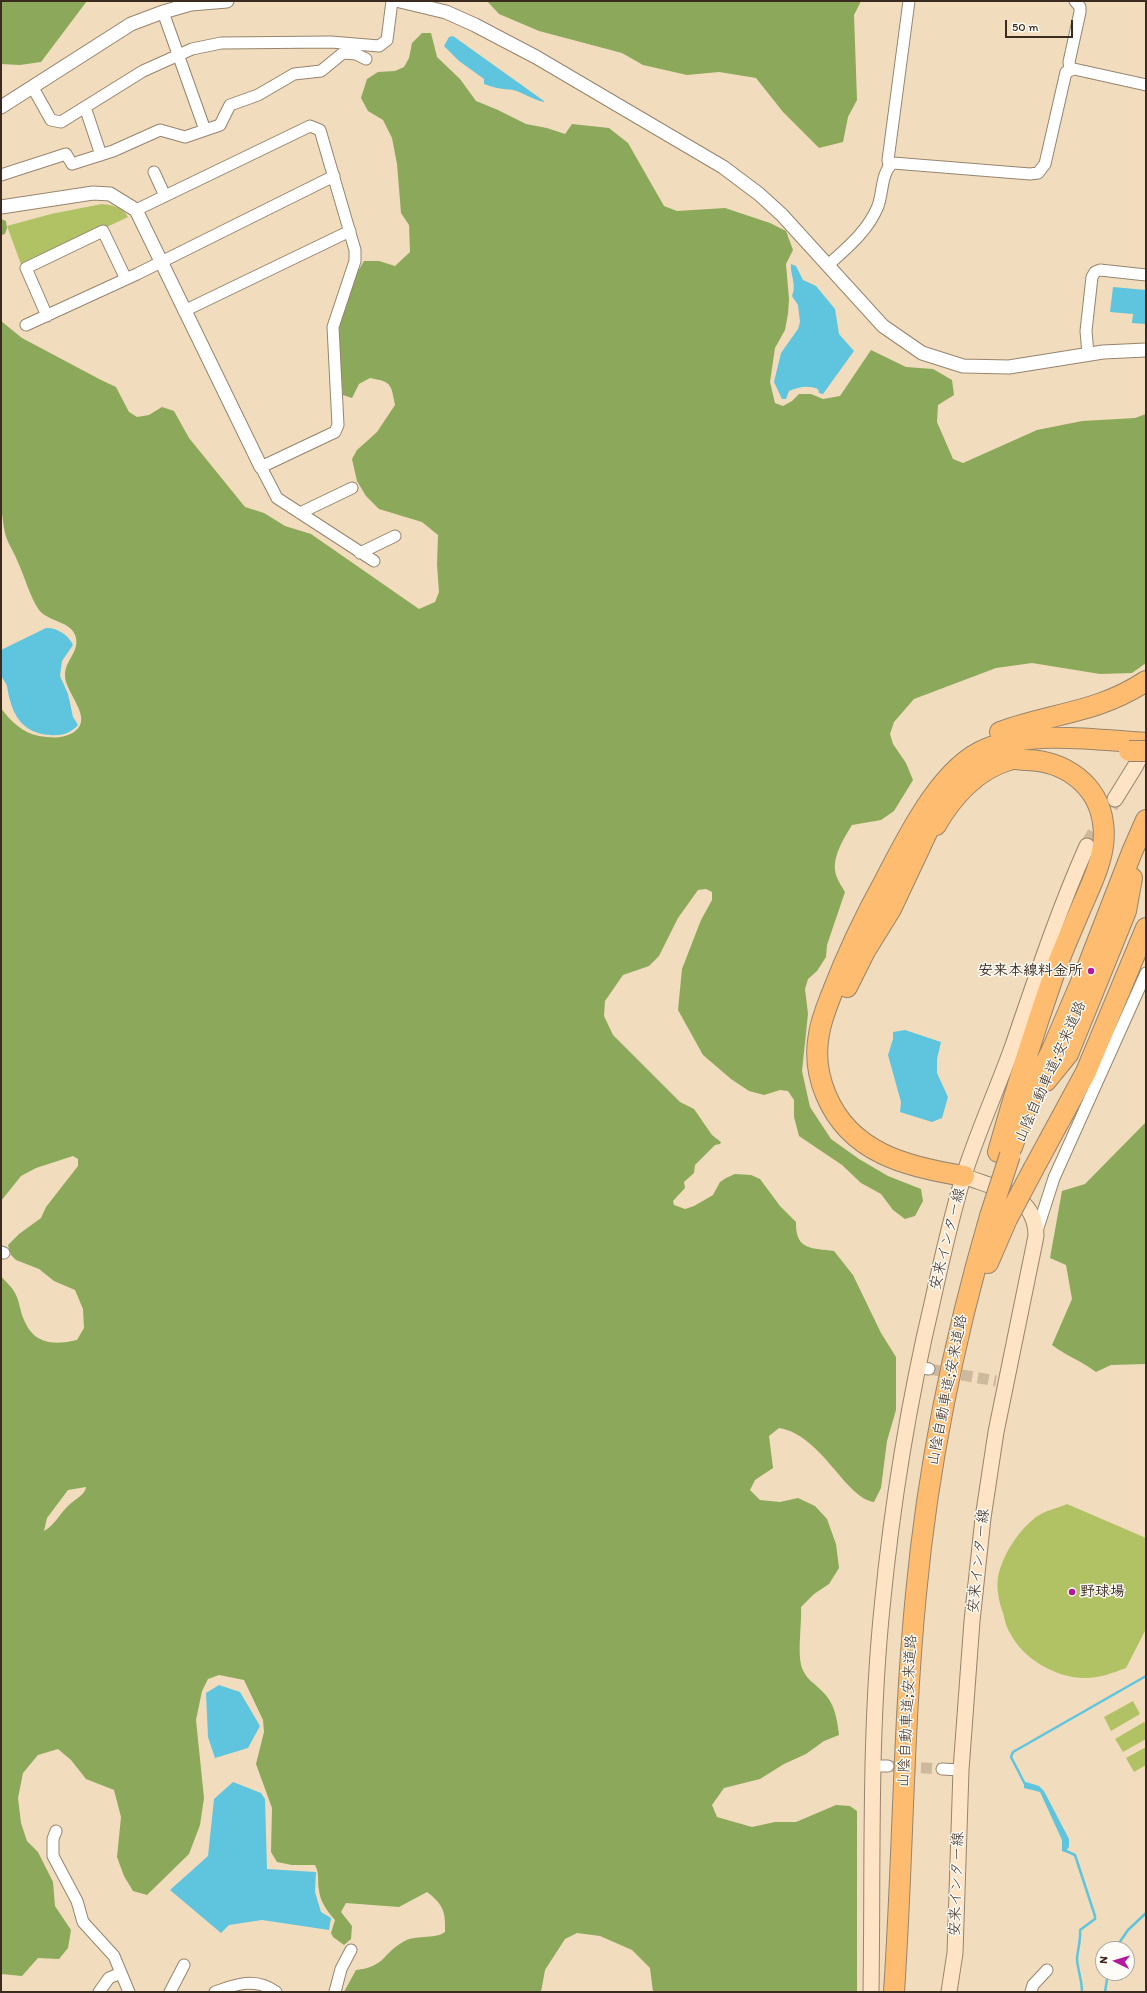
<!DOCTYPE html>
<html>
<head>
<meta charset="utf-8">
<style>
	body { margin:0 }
	#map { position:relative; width:1147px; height:1993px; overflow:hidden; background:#f1ddbd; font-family:Itim,sans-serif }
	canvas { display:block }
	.frame { position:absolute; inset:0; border:2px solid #3b2a1e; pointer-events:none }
	.north { position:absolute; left:1095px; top:1941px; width:40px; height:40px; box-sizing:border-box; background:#fdfcf7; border:1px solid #afa8a0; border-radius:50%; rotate:275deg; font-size:11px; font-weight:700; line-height:16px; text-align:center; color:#3b2a1e }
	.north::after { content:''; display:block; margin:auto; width:14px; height:18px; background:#b5179e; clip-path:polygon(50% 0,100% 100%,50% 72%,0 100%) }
	.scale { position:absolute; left:1005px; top:20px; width:68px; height:18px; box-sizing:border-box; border:2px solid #3b2a1e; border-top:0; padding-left:5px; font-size:12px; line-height:14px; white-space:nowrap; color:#3b2a1e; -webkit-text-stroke:3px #fdfcf7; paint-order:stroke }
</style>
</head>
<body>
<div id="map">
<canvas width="1147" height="1993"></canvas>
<div class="frame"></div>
<div class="north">N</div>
<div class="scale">50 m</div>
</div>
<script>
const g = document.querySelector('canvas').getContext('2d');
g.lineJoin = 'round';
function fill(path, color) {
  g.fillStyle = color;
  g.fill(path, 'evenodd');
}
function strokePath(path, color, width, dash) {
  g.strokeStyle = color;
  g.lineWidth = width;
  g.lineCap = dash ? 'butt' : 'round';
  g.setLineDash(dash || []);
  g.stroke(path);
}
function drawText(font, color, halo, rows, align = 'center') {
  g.font = font + ' Itim,"Klee One",sans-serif';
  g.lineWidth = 3;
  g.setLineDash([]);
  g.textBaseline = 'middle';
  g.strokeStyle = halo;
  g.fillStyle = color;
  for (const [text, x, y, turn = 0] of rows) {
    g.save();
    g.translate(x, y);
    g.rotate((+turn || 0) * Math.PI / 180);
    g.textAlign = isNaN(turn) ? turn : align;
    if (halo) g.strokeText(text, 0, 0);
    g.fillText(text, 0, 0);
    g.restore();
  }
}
fill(new Path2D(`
	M102,204C112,205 123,207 128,217L22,267L7,226L51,214Z
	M1067,1504L1146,1538V1629L1126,1668C1113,1673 1099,1678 1085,1678C1056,1678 1023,1659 1010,1633C1006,1627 1005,1620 1003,1613C998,1599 995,1583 1000,1569C1006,1550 1020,1529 1036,1517C1044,1511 1058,1508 1067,1504Z
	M1133,1701L1140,1714L1111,1731L1104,1717Z
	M1144,1722L1146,1725V1739L1123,1752L1115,1739Z
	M1146,1747V1765L1134,1772L1126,1758Z`), '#b1c265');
fill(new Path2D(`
	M1,1H87L41,62L20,65L1,64Z
	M487,1H861L854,15L857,100L848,117L843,142L819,148L783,112L756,78L719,72L687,75L643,65L622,53L539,31L499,14Z
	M422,33H431L437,57L460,79L476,101L498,110L526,124L547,128L565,134L572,124L609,128L628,143L664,206L677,211L725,208L770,223L786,231L793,250L786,264L789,299L788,314L785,330L775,348L770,382L775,403L783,406L792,401L799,394H811L823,399L840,396L871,350L906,367L933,369L952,380L954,395L938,405L937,422L953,459L963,463L1037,430L1082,421L1135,418L1146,414V663L1132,673L1100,674L1032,663L996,668L914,699L894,722L890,734L893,744L906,763L913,780L894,811L881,820L852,825C844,838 831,858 836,875C838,881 842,887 845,892L827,945L826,957L817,971L808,979L805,989L808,1014L802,1071L810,1107L831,1139L859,1159L888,1176L921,1189L923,1201L915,1216L905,1219L893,1210L881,1194L861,1183L842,1165L799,1136L794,1117V1100L788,1091L780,1090L764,1095L749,1091L731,1079L703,1055L678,1010L682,969L701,920L712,900V892L706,889L698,890L678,918L659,956L649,966L623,975L605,1001L604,1016L613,1035L680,1102L694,1109L712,1135L721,1142L720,1144L715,1145L695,1165L694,1173L684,1182L685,1188L673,1201L674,1205L685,1209L694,1206L713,1195L720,1182L726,1178L735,1174L751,1175L760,1179L780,1206L796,1222C795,1251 813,1248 834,1251L853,1275L881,1333L896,1357V1410L887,1441L881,1488L874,1502C845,1498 822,1435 779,1428L769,1436L773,1468L755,1480L750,1490L760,1500L780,1502L798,1498L815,1506L827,1519L836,1544L839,1568L829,1584L814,1594L801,1607C802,1624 797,1653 802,1668C806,1679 814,1683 822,1691C835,1703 837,1719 839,1735L824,1741L806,1754L784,1764L760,1779L724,1788L712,1805L717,1817L752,1827L775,1822H796L836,1805L850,1806L857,1811V1992H653L650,1968L632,1950L600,1936L577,1933L565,1939L545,1970L541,1992H344L356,1970C385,1967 382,1954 403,1942C415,1934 434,1940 445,1932C446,1912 443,1904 427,1892L399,1907L346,1903L341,1912L352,1926L351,1939L344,1945L333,1937L331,1933L335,1920C328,1912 320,1902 319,1890C317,1881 320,1874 315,1865H292L277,1862L271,1852L272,1808L256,1764L264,1732L263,1720L244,1680L219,1675L208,1679L202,1691L196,1720L204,1798L200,1825L189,1854L147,1895L133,1891L124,1876L117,1857L121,1817L114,1790L86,1779L71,1760L58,1749L38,1755L23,1773L18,1798L21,1823L27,1841L38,1852L53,1882L55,1906L71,1930L68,1948L59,1959L38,1958L22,1976L1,1974V1276C5,1281 12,1287 15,1293C20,1302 20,1313 25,1322C35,1345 56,1345 77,1340L84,1328L83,1309L75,1290L54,1281L39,1269L16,1260L11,1255L8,1245L19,1234L41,1218L46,1207L78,1166V1159L73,1156L36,1168L21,1176L1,1201V708C10,721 23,733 39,736C52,738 63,739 74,732C95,718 64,692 65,675C65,661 79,652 76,638C73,621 48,622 39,610C29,595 25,577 17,560C14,552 7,542 5,533C3,525 3,517 1,509V321L22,338L101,380L116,387L129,412L137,417L149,415L162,407L174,411L189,438L245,507L264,513L285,526L311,534L419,609L435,602L439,592L437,565L438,535L422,522L379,509L366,496L357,481L352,459L357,450L377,432L395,405C391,383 391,382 370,378L359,384L352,398L343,395C341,375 338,354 339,333C340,308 351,282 364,261H379L395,266L410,252L409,225L401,213L397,164L392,138L383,120L368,111L361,98L367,79L378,72L395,71L404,67L409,58L412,43ZM86,1487C86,1494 74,1500 69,1505C60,1513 54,1526 44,1531L47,1518L68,1490Z
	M1,219L6,221L7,228L5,234L1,235Z
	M1146,1122V1364L1111,1365L1096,1372C1082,1361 1066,1356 1052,1345L1072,1299L1066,1265L1050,1258L1062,1191L1085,1184Z`), '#8ca85a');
fill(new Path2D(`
	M453,36L544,101V102C533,100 522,92 513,90C503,89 494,88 484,84V79L459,61L444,46L449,37Z
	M791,264L796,266L803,280L816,286L835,309L839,334L854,351L823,394L819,393L818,389C808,385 799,387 789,391L786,399H782L774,382L781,353L798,329L800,322L798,305L792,296C797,284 790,275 791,264Z
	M1113,287L1146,290V324L1132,323L1133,314L1110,312Z
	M46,628C56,627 69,635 73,645L62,661L60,676L68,694L73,717L78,725C70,734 61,736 50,735C20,733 11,712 7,686C6,682 2,679 1,675C0,669 1,658 1,650Z
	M905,1030L941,1042L937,1059V1073L948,1097L942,1118L932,1122L900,1112L901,1102L888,1055L893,1039V1032Z
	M219,1685L240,1692L260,1726L248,1748L215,1758L208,1737L206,1693Z
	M233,1782L261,1793L265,1799L267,1869L316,1872L315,1892L321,1912L331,1918L329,1930L262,1920L229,1925L221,1933L170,1890L208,1856L214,1799Z
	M1026,1782L1039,1786L1044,1791L1069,1839V1847L1065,1852L1062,1851V1840L1040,1792L1024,1788V1783Z`), '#5fc4dd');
strokePath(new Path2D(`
	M1026,1786L1011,1757L1013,1752L1146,1676
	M1064,1850L1075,1855L1095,1916V1919L1080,1930C1081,1941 1077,1952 1077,1960C1078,1970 1082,1981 1082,1992
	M1115,1949L1128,1930L1146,1913
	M1105,1992L1108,1973`), '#5fc4dd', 2.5);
strokePath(new Path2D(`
	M929,1369L996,1381
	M888,1766L942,1769`), '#cdb99d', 11, [11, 5.5]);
strokePath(new Path2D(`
	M1087,846L1115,799`), '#cdb99d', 15, [15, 8]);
const minor = new Path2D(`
	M163,12L205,130
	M1070,70L1069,62L1080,12V7L1075,1
	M33,88L51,120L61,122L143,71L192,49L221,43L331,42L379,46L387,40L392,1
	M85,107L101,155
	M889,166L888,160L909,1
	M154,172L165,196
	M1,175L66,154L72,164L113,151L160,130L185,137L220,125L230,105L258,95L294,74L321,71L343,53L356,54L366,59
	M136,210L310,126L320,130L355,250V261L333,327L338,425L335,432L261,467L277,498L374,561
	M828,265C847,248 868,231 878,206C883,193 881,172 893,163L1030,174L1038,173L1045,164L1066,72L1074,69L1146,85
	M184,311L350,231
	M47,316L26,268L103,231L126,279
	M26,325L137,274L334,176
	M1088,354L1086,331L1092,277L1095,272L1100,270L1146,275
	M300,513L352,488
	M360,553L395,536
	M1036,1234L1054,1178L1146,973
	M1,1252L4,1253
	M918,1367L929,1369
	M872,1766H888
	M942,1769L961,1770
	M56,1831L53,1839V1856L77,1901L83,1922L114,1956L129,1992
	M99,1992L109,1978L121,1973
	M170,1992L184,1965
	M215,1992C236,1984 256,1977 276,1992
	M335,1992L341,1969L351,1950
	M1031,1992L1033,1985L1047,1970`);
const tertiary = new Path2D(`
	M400,1L446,12L475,25L536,57L723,167L759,194L782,215L883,326L922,353L963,366L1009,367L1103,352L1146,350
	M1,107L131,24L163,12L191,4L227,1
	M1,207L93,193L110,194L136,210L261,467`);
const secondary = new Path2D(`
	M1115,799L1136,765L1146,745
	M871,1992C873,1864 869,1736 882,1608C892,1504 909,1400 933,1299C942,1258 951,1218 963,1178C977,1133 997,1090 1013,1045C1036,978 1058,911 1087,846
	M949,1992L955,1953L961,1770L972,1621L983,1518L996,1432L1036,1236C1036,1194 996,1189 964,1176`);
const motorway = new Path2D(`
	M1000,732C1051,713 1098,713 1146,681
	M936,825C952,797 977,769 1009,760C1014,758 1021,760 1027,760C1064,761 1098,784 1103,823C1108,855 1090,886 1078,915C1070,934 1061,954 1054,974C1034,1032 1015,1092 998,1152
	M847,987L865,951L891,909L938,809
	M1046,1081L1068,1054L1126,911L1132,878
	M1012,1147L1035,1083L1051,1052L1087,968L1132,852L1146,820
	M1034,1168L1086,1072L1146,928
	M964,1176C907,1167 850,1153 826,1095C818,1076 815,1055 819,1034C821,1020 827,1006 832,993C847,954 865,916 885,880C907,838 941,767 986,749C1031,730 1098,740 1146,743
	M988,1263L1007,1219
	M894,1992C903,1860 903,1727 916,1594C928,1466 954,1339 990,1216`);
strokePath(minor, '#96846e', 13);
strokePath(tertiary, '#96846e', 15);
strokePath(secondary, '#96846e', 17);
strokePath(motorway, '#96846e', 22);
strokePath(minor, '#fff', 11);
strokePath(tertiary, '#fff', 13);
strokePath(secondary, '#fee4c5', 15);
strokePath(motorway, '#fdbc6f', 20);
const motorwayBridge = new Path2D(`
	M1129,751H1146
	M990,1216L1010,1155
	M1007,1219L1034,1168`);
strokePath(motorwayBridge, '#96846e', 22, []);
strokePath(motorwayBridge, '#fdbc6f', 20);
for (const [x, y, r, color] of [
	[1091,971,4,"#b5179e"],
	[1072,1592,4,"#b5179e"]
]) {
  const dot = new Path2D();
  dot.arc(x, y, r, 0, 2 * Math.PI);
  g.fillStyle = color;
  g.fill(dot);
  strokePath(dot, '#fdfcf7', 1.5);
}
drawText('bold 15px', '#3b2a1e', '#fdfcf7', [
	["安来本線料金所",1083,971],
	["野球場",1080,1592,"left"]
], 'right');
drawText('15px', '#3b2a1e', '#fdfcf7', [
	["山陰自動車道;安来道路",1051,1072,-66],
	["安来インター線",948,1239,-76],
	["山陰自動車道;安来道路",948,1390,-79],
	["安来インター線",979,1561,-84],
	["山陰自動車道;安来道路",908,1711,-87],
	["安来インター線",957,1884,-88]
]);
</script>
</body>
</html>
